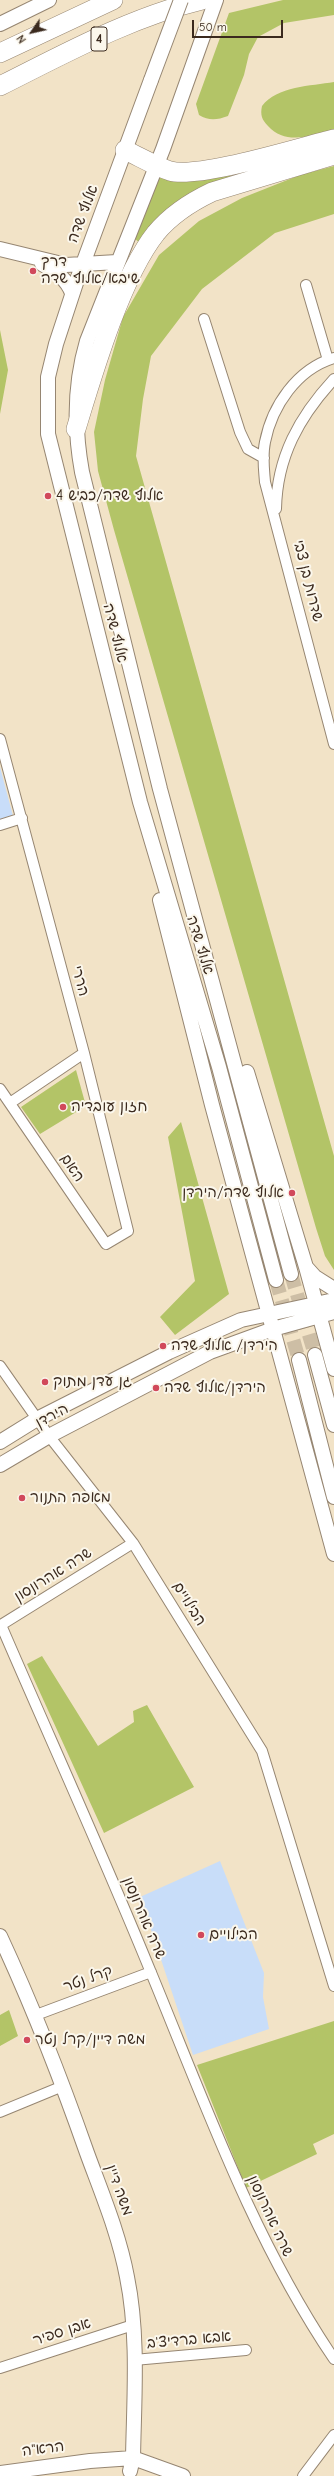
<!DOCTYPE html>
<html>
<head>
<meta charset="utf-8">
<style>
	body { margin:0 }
	#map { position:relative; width:334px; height:2476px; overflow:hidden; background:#f2e3c7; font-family:"Comic Neue",sans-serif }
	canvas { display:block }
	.north { position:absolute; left:12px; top:12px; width:40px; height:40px; -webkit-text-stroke:3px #fbf7ec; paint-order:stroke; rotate:236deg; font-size:11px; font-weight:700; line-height:16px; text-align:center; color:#3b2a1e }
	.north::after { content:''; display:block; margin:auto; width:14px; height:18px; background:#3b2a1e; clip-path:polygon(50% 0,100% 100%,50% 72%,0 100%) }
	.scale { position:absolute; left:192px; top:20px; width:91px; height:18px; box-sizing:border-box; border:2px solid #3b2a1e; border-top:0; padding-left:5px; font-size:12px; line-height:14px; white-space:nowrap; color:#3b2a1e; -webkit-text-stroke:3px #fbf7ec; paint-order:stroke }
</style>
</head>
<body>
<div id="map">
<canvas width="334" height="2476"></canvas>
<div class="north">N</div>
<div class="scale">50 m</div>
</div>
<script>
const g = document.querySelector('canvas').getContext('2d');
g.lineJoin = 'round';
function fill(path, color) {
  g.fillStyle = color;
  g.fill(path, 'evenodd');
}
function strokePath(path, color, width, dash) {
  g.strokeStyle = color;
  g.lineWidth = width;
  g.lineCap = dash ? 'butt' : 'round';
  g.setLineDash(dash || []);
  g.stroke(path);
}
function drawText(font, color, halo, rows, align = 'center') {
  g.font = font + ' "Comic Neue","Playpen Sans Hebrew",sans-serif';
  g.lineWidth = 4;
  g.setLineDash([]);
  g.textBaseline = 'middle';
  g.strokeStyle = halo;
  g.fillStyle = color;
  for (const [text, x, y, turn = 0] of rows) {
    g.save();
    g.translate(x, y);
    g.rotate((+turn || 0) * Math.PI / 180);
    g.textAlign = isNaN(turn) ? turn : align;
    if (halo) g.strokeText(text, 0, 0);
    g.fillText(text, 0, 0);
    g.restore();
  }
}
fill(new Path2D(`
	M0,767L13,816L0,820Z
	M220,1861L264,1973L263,1997L269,2029L193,2055L140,1897Z`), '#c8ddf9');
fill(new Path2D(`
	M283,0H334V15L284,23L258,37L249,54L244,75L228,116C217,120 209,121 199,115L196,104L229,13Z
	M334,82V130C312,135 286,146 268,126C262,120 260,115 262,106C277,86 311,86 334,82Z
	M334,166V214L275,233L202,289L151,356L143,399L136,456L334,1156V1270L325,1256L316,1228L114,530L98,471L94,432L105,380L123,317L159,255L199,221L242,198L300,175Z
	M229,170L232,180L142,245L134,238L159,175Z
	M0,330L8,370L0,414Z
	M76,1070L86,1106L40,1134L21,1107Z
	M181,1122L229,1294L175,1335L160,1317L195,1281L168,1137Z
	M42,1656L98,1746L134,1722L133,1711L147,1705L194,1787L104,1833L27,1664Z
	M9,2010L18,2036L0,2046V2015Z
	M334,2021V2134L313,2144L317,2154L246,2188L197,2065Z`), '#b3c467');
strokePath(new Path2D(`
	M291,1274L315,1355
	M276,1280L299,1360`), '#cdbea5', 14, [14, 7]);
const street = new Path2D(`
	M306,285L328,360
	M204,319L240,432L248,449L264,458
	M334,358C297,369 272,406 265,442C262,456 264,469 265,482L334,744
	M276,509C277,457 299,417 334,379
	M0,739L84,1053L128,1231L106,1244L0,1089
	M0,825L22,818
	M10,1103L84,1053
	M0,1366L49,1436L133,1543L262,1751L334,1986
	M133,1543L1,1625C51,1741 104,1857 152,1975C206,2106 254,2241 334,2359
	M36,2015L151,1972
	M0,2112L63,2086
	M134,2360L246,2350
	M0,2368L133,2325
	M303,2476L334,2435`);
const secondary = new Path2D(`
	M216,0L163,149L87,341C74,385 74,428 82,472L160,789L291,1274
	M0,24L49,0
	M151,80L77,280L56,344L48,377V434L140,802L219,1067L276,1280
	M0,249L66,265L117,262
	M42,264C55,271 67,279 72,293
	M160,900L212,1105L334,1554
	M247,1072L306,1267L334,1369
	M306,1267L315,1277L334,1289
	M315,1355L334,1425
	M299,1360L334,1497
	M0,1442L37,1419L169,1352L241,1320L334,1300
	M0,1465L49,1436L210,1352L273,1329L334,1312
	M0,1936C33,2007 61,2079 87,2153C102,2194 119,2234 127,2277C139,2336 134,2399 133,2458L130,2471
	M0,2473L90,2461L133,2458L183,2476`);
const highway = new Path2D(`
	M0,53L113,0
	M0,86C64,54 131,17 202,0
	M125,150C140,157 155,166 170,171C199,179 300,147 334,139
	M76,429C93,373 121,277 156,233C171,215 191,202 212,192L334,155`);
strokePath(street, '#968672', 12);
strokePath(secondary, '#968672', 16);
strokePath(highway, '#968672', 20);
strokePath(street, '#fff', 10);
strokePath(secondary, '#fff', 14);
strokePath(highway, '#fff', 19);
const secondaryBridge = new Path2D(`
	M151,80L181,0`);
strokePath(secondaryBridge, '#968672', 16, []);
strokePath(secondaryBridge, '#fff', 14);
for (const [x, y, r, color] of [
	[33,271,4,"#d1495b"],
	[48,496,4,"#d1495b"],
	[63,1107,4,"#d1495b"],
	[292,1193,4,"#d1495b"],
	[163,1346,4,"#d1495b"],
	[45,1382,4,"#d1495b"],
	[156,1388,4,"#d1495b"],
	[22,1498,4,"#d1495b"],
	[201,1935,4,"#d1495b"],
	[27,2040,4,"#d1495b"]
]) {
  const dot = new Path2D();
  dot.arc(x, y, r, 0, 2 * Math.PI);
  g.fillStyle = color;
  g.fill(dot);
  strokePath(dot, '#fbf7ec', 1.5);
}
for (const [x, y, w] of [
	[99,39,16]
]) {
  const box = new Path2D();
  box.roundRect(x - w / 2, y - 12, w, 24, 3);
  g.fillStyle = '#fbf7ec';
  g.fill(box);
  strokePath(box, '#3b2a1e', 1);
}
drawText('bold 14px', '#3b2a1e', null, [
	["4",99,39]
]);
drawText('15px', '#3b2a1e', '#fbf7ec', [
	["אלוף שדה",83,214,-69],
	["שדרות בן צבי",308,581,76],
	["אלוף שדה",115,633,76],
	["אלוף שדה",200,945,73],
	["הררי",80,981,75],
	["האם",72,1168,56],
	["הירדן",52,1416,-28],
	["שרה אהרונסון",53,1575,-32],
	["הבילויים",189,1604,58],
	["שרה אהרונסון",144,1918,67],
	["קרל נטר",88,1979,-20],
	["משה דיין",119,2190,70],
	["שרה אהרונסון",270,2216,65],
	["אבן ספיר",62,2332,-18],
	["אבא ברדיצ'ב",189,2340,-5],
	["הרא\"ה",43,2449,-7]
]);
drawText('15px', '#3b2a1e', '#fbf7ec', [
	["דרך",41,262],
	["שיבא/אלוף שדה",41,279],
	["אלוף שדה/כביש 4",56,496],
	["חזון עובדיה",71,1107],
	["אלוף שדה/הירדן",284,1193,"right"],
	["הירדן/ אלוף שדה",171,1346],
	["גן עדן מתוק",53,1382],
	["הירדן/אלוף שדה",164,1388],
	["מאפה התנור",30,1498],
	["הבילויים",209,1935],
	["משה דיין/קרל נטר",35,2040]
], 'left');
</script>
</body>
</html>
